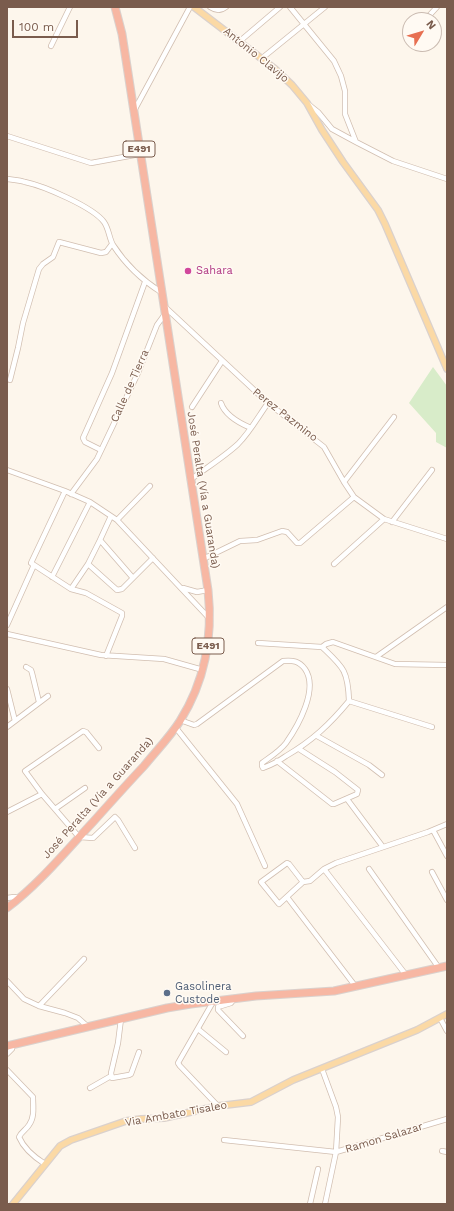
<!DOCTYPE html>
<html>
<head>
<meta charset="utf-8">
<style>
	body { margin:0 }
	#map { position:relative; width:454px; height:1211px; overflow:hidden; background:#fdf6ec; font-family:"Work Sans",sans-serif }
	canvas { display:block }
	.frame { position:absolute; inset:0; border:8px solid #7a5c4d; pointer-events:none }
	.north { position:absolute; left:402px; top:12px; width:40px; height:40px; box-sizing:border-box; background:#fffaf3; border:1px solid #cabbb1; border-radius:50%; rotate:52deg; font-size:11px; font-weight:700; line-height:16px; text-align:center; color:#7a5c4d }
	.north::after { content:''; display:block; margin:auto; width:14px; height:18px; background:#e76f51; clip-path:polygon(50% 0,100% 100%,50% 72%,0 100%) }
	.scale { position:absolute; left:12px; top:20px; width:66px; height:18px; box-sizing:border-box; border:2px solid #7a5c4d; border-top:0; padding-left:5px; font-size:12px; line-height:14px; white-space:nowrap; color:#7a5c4d; -webkit-text-stroke:3px #fffaf3; paint-order:stroke }
</style>
</head>
<body>
<div id="map">
<canvas width="454" height="1211"></canvas>
<div class="frame"></div>
<div class="north">N</div>
<div class="scale">100 m</div>
</div>
<script>
const g = document.querySelector('canvas').getContext('2d');
g.lineJoin = 'round';
function fill(path, color) {
  g.fillStyle = color;
  g.fill(path, 'evenodd');
}
function strokePath(path, color, width, dash) {
  g.strokeStyle = color;
  g.lineWidth = width;
  g.lineCap = dash ? 'butt' : 'round';
  g.setLineDash(dash || []);
  g.stroke(path);
}
function drawText(font, color, halo, rows, align = 'center') {
  g.font = font + ' "Work Sans",sans-serif';
  g.lineWidth = 3;
  g.setLineDash([]);
  g.textBaseline = 'middle';
  g.strokeStyle = halo;
  g.fillStyle = color;
  for (const [text, x, y, turn = 0] of rows) {
    g.save();
    g.translate(x, y);
    g.rotate((+turn || 0) * Math.PI / 180);
    g.textAlign = isNaN(turn) ? turn : align;
    if (halo) g.strokeText(text, 0, 0);
    g.fillText(text, 0, 0);
    g.restore();
  }
}
fill(new Path2D(`
	M433,367L447,386V448L436,442V433L409,403Z`), '#d8ecc9');
const minor = new Path2D(`
	M210,7C216,11 221,11 226,7
	M290,7L334,61L341,76L345,91V114L356,142
	M426,19L437,7
	M240,41L280,7
	M51,46L70,7
	M261,59L325,7
	M308,104L318,112L332,129L356,142L393,161L447,179
	M135,109L190,7
	M7,136L91,163L140,154
	M7,179C13,180 19,180 25,182C44,186 93,207 104,222C109,229 109,238 113,245C126,265 142,280 161,292
	M165,307L268,403L324,447L344,482L354,497L384,519L447,539
	M10,380L18,348L23,323L39,269L43,264L53,257L59,242L101,253L106,252L112,244
	M221,403C225,415 239,423 251,428
	M192,407L222,361
	M101,450L85,442L83,438L112,373L145,282
	M7,470L65,491L90,502L117,520L209,618
	M190,480C206,468 224,457 238,444C250,432 258,417 268,403
	M344,482L394,417
	M65,491L31,563L71,589
	M71,494L97,459L138,373L157,325L165,314
	M111,516L100,540L133,578L153,558
	M117,520L150,486
	M392,522L432,470
	M100,540L88,564L71,589L86,593L122,613V616L106,656
	M203,559L240,541L257,540L282,531L287,532L297,543H300L354,497
	M88,564L117,590L122,589L133,578
	M334,564L384,519
	M52,577L90,502
	M183,588L197,592L208,590
	M7,625L34,565
	M7,634L101,655L164,659L203,670
	M258,643L322,647
	M376,657L447,607
	M26,667L31,670L32,673L39,702
	M7,689L15,721
	M349,701L432,727
	M180,720L194,725L197,724L283,661C293,660 299,661 305,669C319,689 298,726 286,743C280,751 270,757 262,763V766L263,768C271,765 279,761 286,756C312,741 330,724 349,701C348,670 343,667 322,647L326,644L333,642L395,664L447,665
	M7,727L48,696
	M176,728L237,804L265,866
	M317,736L369,765L382,775
	M99,748L86,732L83,731L25,771L42,794L79,837L93,838L115,817L118,820L135,848
	M277,761L332,804H334L357,794L358,790L335,772L299,749
	M347,799L383,847
	M55,809L85,788
	M7,812L42,794
	M433,830L447,856
	M287,863L289,864L303,882L279,904L261,882Z
	M324,869L406,975
	M369,869L439,968
	M432,872L447,900
	M303,882L310,881L324,869L336,863L428,832L447,824
	M287,897L356,987
	M7,898L14,897L19,898
	M7,981L24,999L39,1006L65,1013L78,1018L87,1026
	M234,999L231,1003L218,1007V1010L243,1036
	M213,1002L178,1063L180,1066L218,1106
	M39,1006L84,959
	M440,1018L447,1031
	M121,1019L118,1043L111,1073L112,1078L129,1075L131,1074L139,1052
	M198,1029L226,1052
	M7,1054L12,1049V1045
	M322,1069L336,1107L338,1117L336,1152L325,1204
	M7,1070L33,1097C33,1106 35,1117 29,1125C26,1130 21,1132 19,1137C24,1149 34,1157 45,1164
	M90,1088L111,1076
	M224,1140L336,1152L447,1119
	M442,1151L447,1152
	M310,1204L318,1169`);
const major = new Path2D(`
	M194,7L275,69L292,85L307,103L322,130L343,162L378,210L385,224L447,369
	M13,1204L60,1146L71,1140L126,1121L141,1119L164,1118L218,1106L251,1102L293,1080L417,1030L447,1014`);
const highway = new Path2D(`
	M7,908C39,884 66,851 93,822C110,803 127,784 144,766C156,751 170,737 180,721C205,681 213,636 208,590L122,34L115,7
	M7,1046L167,1008L191,1004L256,996L334,991L447,966`);
strokePath(minor, '#d1beb0', 6);
strokePath(major, '#dad1cd', 8);
strokePath(highway, '#dad1cd', 9);
strokePath(minor, '#fff', 4.5);
strokePath(major, '#fbd9a5', 5.5);
strokePath(highway, '#f7b7a3', 7);
for (const [x, y, r, color] of [
	[188,271,4,"#d1479c"],
	[167,993,4,"#5c6f8a"]
]) {
  const dot = new Path2D();
  dot.arc(x, y, r, 0, 2 * Math.PI);
  g.fillStyle = color;
  g.fill(dot);
  strokePath(dot, '#fffaf3', 1.5);
}
for (const [x, y, w] of [
	[139,149,32],
	[208,646,32]
]) {
  const box = new Path2D();
  box.roundRect(x - w / 2, y - 8, w, 16, 3);
  g.fillStyle = '#fffaf3';
  g.fill(box);
  strokePath(box, '#7a5c4d', 1);
}
drawText('bold 10px', '#7a5c4d', null, [
	["E491",139,149],
	["E491",208,646]
]);
drawText('11px', '#7a5c4d', '#fffaf3', [
	["Antonio Clavijo",256,55,39],
	["Calle de Tierra",130,386,-66],
	["Perez Pazmino",285,415,38],
	["José Peralta (Vía a Guaranda)",203,490,81],
	["José Peralta (Vía a Guaranda)",98,798,-48],
	["Via Ambato Tisaleo",176,1114,-10],
	["Ramon Salazar",384,1138,-17]
]);
drawText('11px', '#b23c85', '#fffaf3', [
	["Sahara",196,271]
], 'left');
drawText('11px', '#4e5e75', '#fffaf3', [
	["Gasolinera",175,987],
	["Custode",175,1000]
], 'left');
</script>
</body>
</html>
